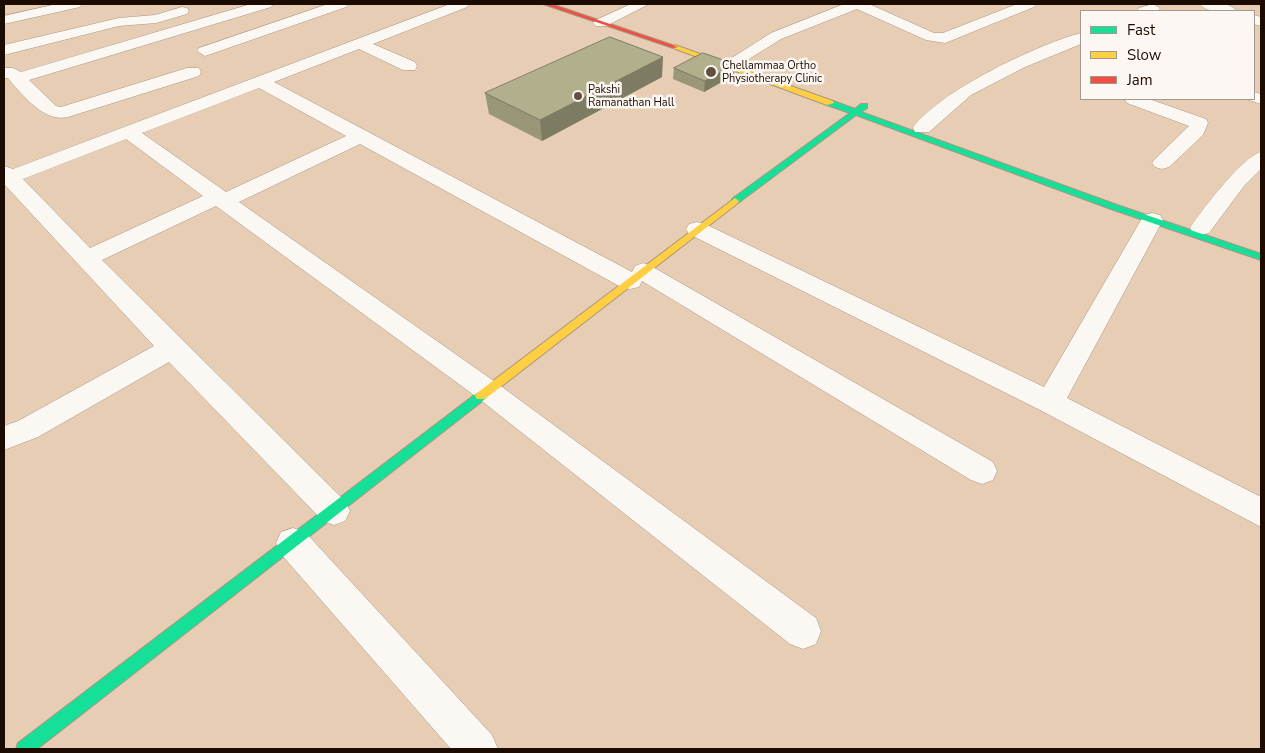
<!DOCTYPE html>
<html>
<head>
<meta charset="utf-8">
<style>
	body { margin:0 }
	#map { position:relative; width:1265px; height:753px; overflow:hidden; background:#e6cdb4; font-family:"Nunito Sans",sans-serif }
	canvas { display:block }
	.frame { position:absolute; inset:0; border:5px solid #1b0b00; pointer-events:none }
	.legend { position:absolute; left:1080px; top:10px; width:175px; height:90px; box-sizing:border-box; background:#fcf7f2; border:1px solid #a29991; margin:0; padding:6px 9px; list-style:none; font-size:15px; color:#1b0b00 }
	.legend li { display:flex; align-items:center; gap:10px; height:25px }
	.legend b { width:25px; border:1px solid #a29991 }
</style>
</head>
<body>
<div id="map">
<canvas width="1265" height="753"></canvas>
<div class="frame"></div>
<ul class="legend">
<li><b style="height:6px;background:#16e098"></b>Fast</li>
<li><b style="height:6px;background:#ffcf43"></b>Slow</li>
<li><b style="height:6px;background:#f24e42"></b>Jam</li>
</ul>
</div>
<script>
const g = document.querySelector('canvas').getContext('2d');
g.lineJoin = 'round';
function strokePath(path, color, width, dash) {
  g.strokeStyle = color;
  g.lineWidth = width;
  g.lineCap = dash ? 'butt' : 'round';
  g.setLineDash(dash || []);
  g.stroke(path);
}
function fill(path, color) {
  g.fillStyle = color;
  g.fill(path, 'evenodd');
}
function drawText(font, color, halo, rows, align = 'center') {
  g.font = font + ' "Nunito Sans",sans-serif';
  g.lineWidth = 5;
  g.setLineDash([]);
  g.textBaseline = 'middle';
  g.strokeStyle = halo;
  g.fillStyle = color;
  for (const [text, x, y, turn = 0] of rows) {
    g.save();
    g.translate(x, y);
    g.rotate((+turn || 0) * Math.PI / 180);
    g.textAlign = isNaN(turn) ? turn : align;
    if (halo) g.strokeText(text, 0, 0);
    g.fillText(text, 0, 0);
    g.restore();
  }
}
const street = new Path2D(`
	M57,4H82L80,7L4,24V16Z
	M251,4H273L271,7L29,80L56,106L61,107L187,68H199L201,72L199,76L68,117C45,123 22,95 8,78H4V68H13L21,72Z
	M328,4H348L346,7L211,54L205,56L197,51L199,48Z
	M450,4H469L467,7L373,44L415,62L417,66L415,70H403L359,49L274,82L632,272L635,266L643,263L651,266L993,462L997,471L993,480L982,484L971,480L642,281L639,287L630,289L621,287L360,144L239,202L498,384L816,618L821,631L816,644L803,649L790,644L478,398L216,206L102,260L345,501L350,511L345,521L334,525L323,521L169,362L38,437L4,450V426L18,421L154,346L4,184V166L13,169ZM259,88L346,136L226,192L142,133ZM126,139L203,196L90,248L23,179Z
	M631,4H649L606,26H596L593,23L596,20Z
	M844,4H869L934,33H943L1017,4H1036L1034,7L945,43L926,40L857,9L781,39L741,64H729L727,61L771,33Z
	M1153,4L1160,8L1158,11H1137L1139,8Z
	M1200,4C1211,3 1229,1 1237,11C1226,12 1208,14 1200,4Z
	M182,7L187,8L189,11L187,14L156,23L119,26L4,55V45L119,18L155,15Z
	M1254,15L1261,17V26L1254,24Z
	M1081,33V44L1025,67L971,95L929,132H915L913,128C938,92 1038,44 1081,33Z
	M1254,92L1261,94V104L1246,99H1254Z
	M1124,99H1149L1206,119L1208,123L1203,135L1169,167L1162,169L1155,167L1152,163L1155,159L1189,126L1127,103Z
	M1261,152V169L1244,186L1209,233L1201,235L1193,233L1190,228C1202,210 1242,157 1261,152Z
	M1152,213L1160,215L1163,220L1067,398L1261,497V527L1040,410L689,234L686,229L689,224L697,222L705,224L1044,387L1141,220L1144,215Z
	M293,528L305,532L492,735L498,749H451L281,554L276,543L281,532Z`);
const fast = new Path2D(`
	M827,101H833L855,109L861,104H867V108L861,112L1117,205L1261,254V260L1111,209L856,115L738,203H732V199L850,113L827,105Z
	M481,392L485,393L487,396L485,399L37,749H16L18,743L477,393Z`);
const slow = new Path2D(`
	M675,45L833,101L834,103L827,105L673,48L672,47Z
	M735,198L739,201L738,203L485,399H477L475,396L477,393Z`);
const jam = new Path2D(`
	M543,4H551L678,47L673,48Z`);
strokePath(street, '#a99682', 1);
strokePath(fast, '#a99682', 2);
strokePath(slow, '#a99682', 2);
strokePath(jam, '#a99682', 2);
fill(street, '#fbf8f4');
fill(fast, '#16e098');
fill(slow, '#ffcf43');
fill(jam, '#f24e42');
fill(new Path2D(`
	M674,68L734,75L704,92L673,79Z
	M662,77L542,141L489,114L485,93Z`), '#999778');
fill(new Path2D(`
	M663,57L662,77L542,141L540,120Z
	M735,64L734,75L704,92L705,81Z`), '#7d7b62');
const building = new Path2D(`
	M610,37L663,57L540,120L485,93Z
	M703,53L735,64L705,81L674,68Z`);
fill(building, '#b2b08c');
strokePath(building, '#7d7b62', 1);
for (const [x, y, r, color] of [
	[711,72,6,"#624f3f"],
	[578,96,5,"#624f3f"]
]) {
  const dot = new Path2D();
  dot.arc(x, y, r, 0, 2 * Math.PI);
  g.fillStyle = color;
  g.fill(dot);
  strokePath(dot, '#fcf7f2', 2);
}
drawText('11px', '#1b0b00', '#fcf7f2', [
	["Chellammaa Ortho",722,66],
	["Physiotherapy Clinic",722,79],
	["Pakshi",588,90],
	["Ramanathan Hall",588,103]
], 'left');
</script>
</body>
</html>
